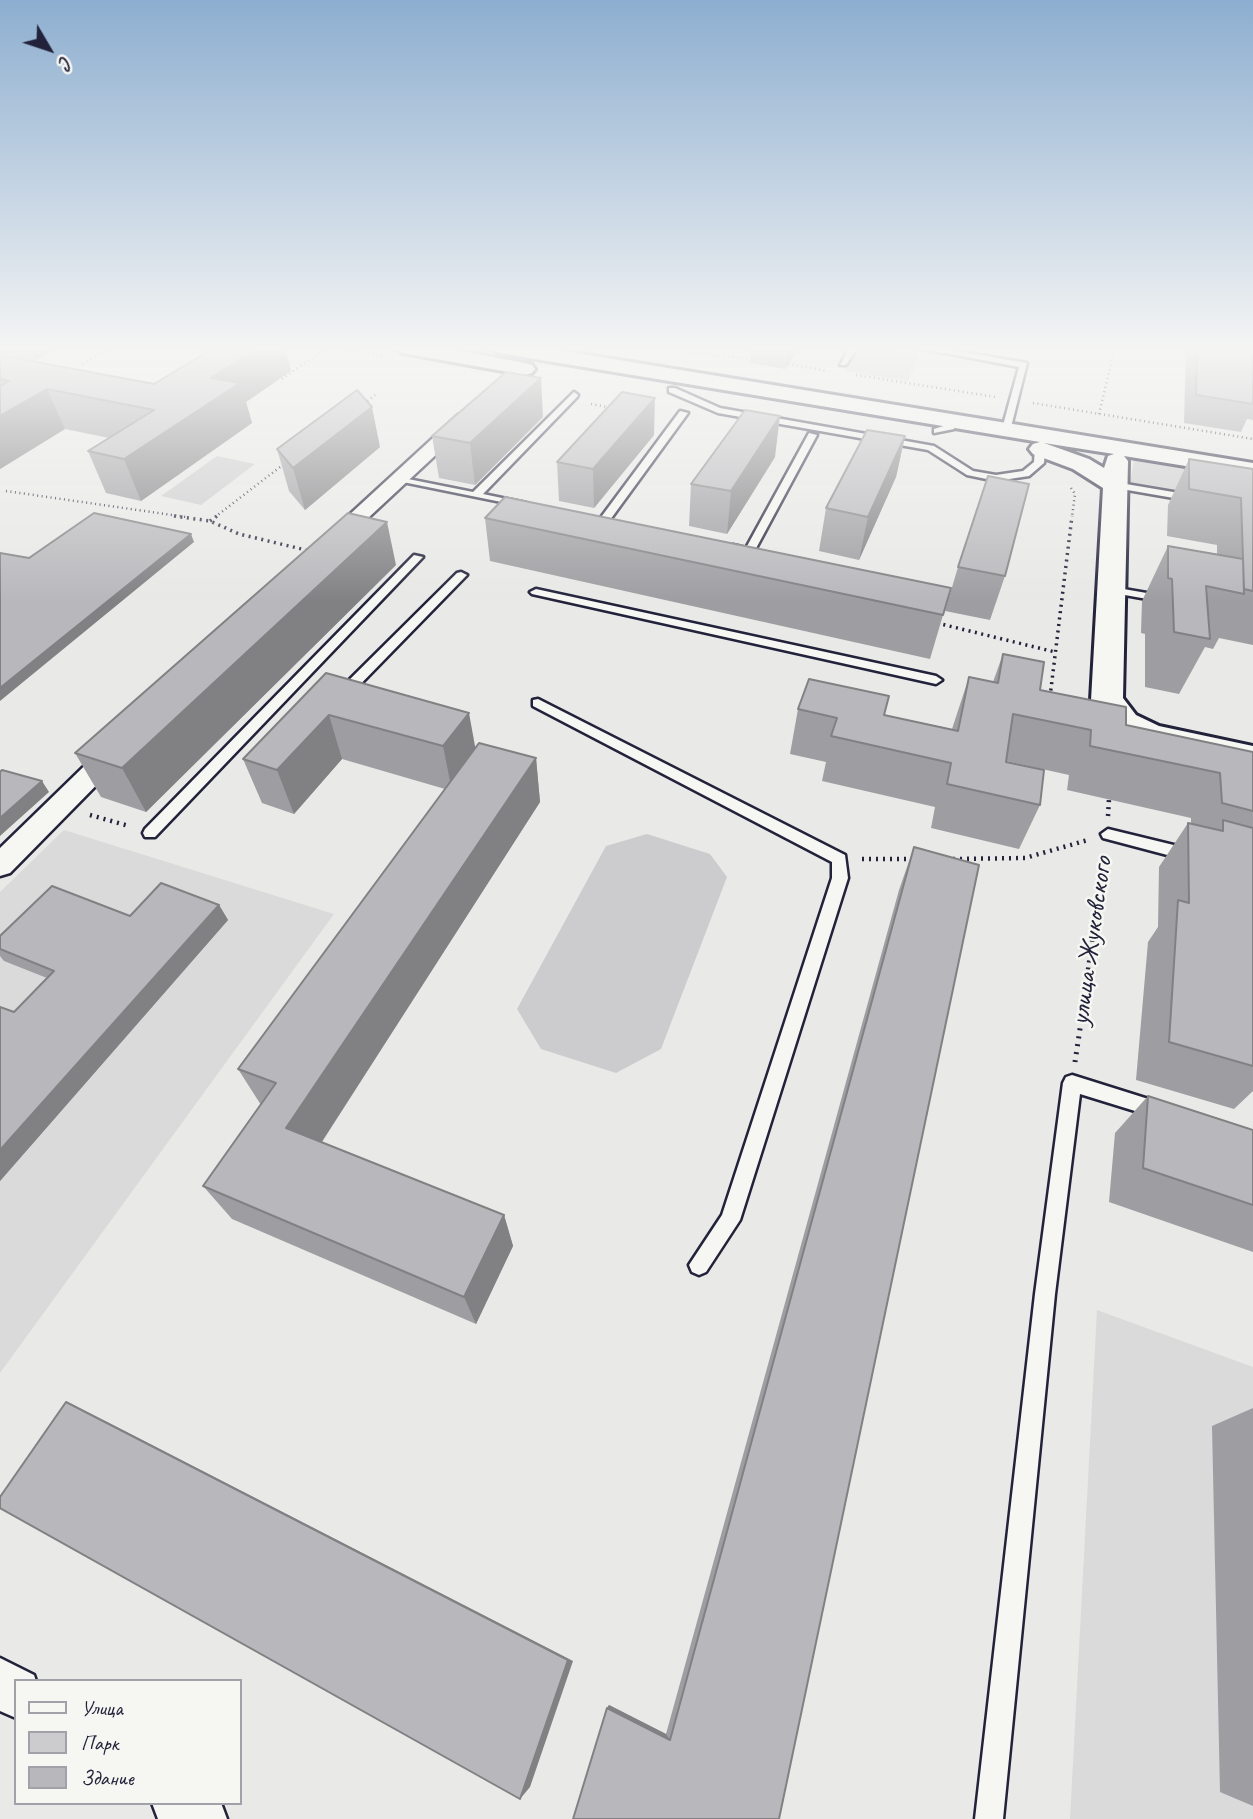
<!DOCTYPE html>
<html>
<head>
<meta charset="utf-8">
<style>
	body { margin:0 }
	#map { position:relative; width:1253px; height:1819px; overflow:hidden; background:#e9e9e7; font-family:Caveat,sans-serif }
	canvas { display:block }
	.legend { position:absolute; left:14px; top:1679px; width:228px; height:126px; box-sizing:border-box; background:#f6f6f2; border:2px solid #a1a1a9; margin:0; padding:9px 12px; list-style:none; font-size:21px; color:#22223b }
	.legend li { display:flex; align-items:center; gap:14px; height:35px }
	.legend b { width:35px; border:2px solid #a1a1a9 }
	.north { position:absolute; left:14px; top:14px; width:70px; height:70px; -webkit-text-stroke:5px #f6f6f2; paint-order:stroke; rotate:129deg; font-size:19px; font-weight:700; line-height:28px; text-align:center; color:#22223b }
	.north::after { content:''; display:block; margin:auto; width:24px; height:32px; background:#22223b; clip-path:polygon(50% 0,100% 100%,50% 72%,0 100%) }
</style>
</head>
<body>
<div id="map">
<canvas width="1253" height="1819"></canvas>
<ul class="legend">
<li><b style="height:9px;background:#f6f6f2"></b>Улица</li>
<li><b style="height:19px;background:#ccccce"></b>Парк</li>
<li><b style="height:19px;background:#b8b8bc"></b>Здание</li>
</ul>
<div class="north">С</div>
</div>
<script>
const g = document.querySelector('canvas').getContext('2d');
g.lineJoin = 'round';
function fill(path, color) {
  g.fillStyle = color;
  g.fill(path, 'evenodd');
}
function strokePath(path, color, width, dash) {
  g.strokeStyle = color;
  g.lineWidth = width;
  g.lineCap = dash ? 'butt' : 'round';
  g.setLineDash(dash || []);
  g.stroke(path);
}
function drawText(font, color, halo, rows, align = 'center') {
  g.font = font + ' Caveat,sans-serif';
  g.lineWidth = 5;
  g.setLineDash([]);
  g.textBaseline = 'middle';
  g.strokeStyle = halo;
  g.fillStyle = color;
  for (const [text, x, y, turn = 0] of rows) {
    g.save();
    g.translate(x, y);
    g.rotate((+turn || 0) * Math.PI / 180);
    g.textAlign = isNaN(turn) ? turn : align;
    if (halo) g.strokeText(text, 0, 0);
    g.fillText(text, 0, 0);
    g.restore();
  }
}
fill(new Path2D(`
	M64,830L334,914L0,1373V892Z
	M1097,1310L1253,1367V1819H1070Z`), '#dadada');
fill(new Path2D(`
	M857,347L920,354L908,381L844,371Z
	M217,456L255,464L201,505L161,496Z
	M1134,458L1253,479V505L1130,484Z
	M647,834L710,854L727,877L661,1049L616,1073L541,1049L517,1009L606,846Z`), '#ccccce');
const service = new Path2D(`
	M850,347H858L846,365H840Z
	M913,347H934L1027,363L1010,431L1002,429L1019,367Z
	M669,388H675L720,408L934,446L973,471L996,475L1023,471L1034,462L1035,448L1040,445L1045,448L1044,463L1029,476L996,481L967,475L928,450L718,413L669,392Z
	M574,392L578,395L577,397L483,494L526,503V507L393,480L398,477L473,492Z
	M680,411L688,413L607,524H599V520Z
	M940,417L955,421L954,429L934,433V429L947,425L940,421Z
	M809,433L817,435L754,552L749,555L729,550L728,548L733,545L746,548Z
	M1114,482L1191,495L1196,498L1191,501L1110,487L1109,485Z
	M414,555L423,557L155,837H145L143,833L145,829Z
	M461,572L467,575L465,577L347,698H337V692L457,573Z
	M1112,587L1164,596L1170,599L1164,602L1108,592L1106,590Z
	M536,589L936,676L942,680L936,684L532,594L530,592Z
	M538,699L845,855L848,878L740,1220L706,1272L699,1275L692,1272L689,1265L722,1215L832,878V862L533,706V700Z
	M1108,829L1190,849L1198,855L1190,861L1103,838L1101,834Z
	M1072,1075L1161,1103L1168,1105L1170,1111L1168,1117L1161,1119L1080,1094L1055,1294L1003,1819H975L1035,1294L1063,1083L1066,1077Z`);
const minor = new Path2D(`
	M464,414L473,419L470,423L338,546H324L321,542L324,538L458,415Z
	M117,740L126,743L130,749L126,755L10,873L0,876V848L108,743Z
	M0,1658L34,1675L36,1681H16V1718L0,1711Z
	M152,1803H221L227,1819H158Z`);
const secondary = new Path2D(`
	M393,347H439L525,363L532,365L535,369L532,373L525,375L403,353Z
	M489,347H539L1253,463V477L1124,456L1128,461L1123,698L1136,715L1159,726L1253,746V768C1215,760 1146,752 1115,730C1106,723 1098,710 1091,700L1103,488L1073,469L1033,454L1029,449L1033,444L1040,442L499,353ZM1044,443L1114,454L1108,456L1104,468L1089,459Z`);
strokePath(service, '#22223b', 5);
strokePath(minor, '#22223b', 5);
strokePath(secondary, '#22223b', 6);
strokePath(new Path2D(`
	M328,347L384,357
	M688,353L754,359
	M83,364L114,347
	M788,364L827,371
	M856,375L996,397
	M282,379L328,347
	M1033,403L1253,439
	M364,404L375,395
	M591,404L613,408
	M1099,414L1115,347
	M1071,488L1075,494L1072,517
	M6,491L186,517
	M215,517L284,464`), '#22223b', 2.5, [1, 3.5]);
strokePath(new Path2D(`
	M174,516L210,521L239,534L310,551
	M210,521L217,516
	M937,623L1055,652
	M1050,697L1072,516`), '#22223b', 3.5, [2, 4.5]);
strokePath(new Path2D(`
	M90,815L129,826
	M1108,816L1109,799
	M862,859H916
	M953,859L1025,858L1088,840
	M1082,1011L1105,852`), '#22223b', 4.5, [2, 5]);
strokePath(new Path2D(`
	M1075,1062L1083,1009`), '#22223b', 5, [2, 6]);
fill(service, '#f6f6f2');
fill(minor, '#f6f6f2');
fill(secondary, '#f6f6f2');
fill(new Path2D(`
	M0,347H60L36,360L0,354Z
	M215,347H285L291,371L246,402L252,423L141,501L106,493L88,451L109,438L65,429L0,469V355L154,384Z
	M752,347H800L785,369L750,363Z
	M1186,347H1253V420L1247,419L1241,432L1184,423Z
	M543,417L475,485L439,478L432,436Z
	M654,435L594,508L559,501L557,462Z
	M905,436L896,477L859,560L819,551L826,508Z
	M380,447L305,510L289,491L277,449Z
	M775,457L727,534L689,526L691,484Z
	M1189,459L1253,469V645L1219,638L1213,649L1205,647L1179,694L1145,687V634L1141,633L1142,601L1168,546L1217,554V545L1167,536L1168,505Z
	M485,518L951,588L930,659L490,561Z
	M396,565L146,812L101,797L75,753Z
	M958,567L1005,576L990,620L945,611Z
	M1003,654L1040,690L1126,725L1253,752V1091L1234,1109L1136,1080L1148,942L1158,927L1159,867L1188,823L1191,824V818L1067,790L1069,775L1006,761L1040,805L1019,849L931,828L935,807L822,781L826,762L790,754L798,709L884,715L952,729L969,677L993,682Z
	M326,673L475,749L536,758L540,802L322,1142L504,1215L513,1246L476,1324L232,1219L203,1186L261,1105L238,1069L445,789L342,759L294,814L262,803L243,759Z
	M914,847L779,1819L607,1708L609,1705L666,1734L899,890Z
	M219,905L228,920L0,1181V1007L14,1012L47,978L4,961L0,956V936L130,916Z
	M1148,1096L1253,1130V1252L1109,1202L1115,1133Z
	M1253,1408V1806L1220,1792L1212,1426Z`), '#9e9ea2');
fill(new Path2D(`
	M31,347H60L36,360Z
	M258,347H285L291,371L246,402L252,423L141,501L124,459L211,378Z
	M788,347H800L785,369Z
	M541,378L543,417L475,485L470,443Z
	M47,389L65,429L0,469V416Z
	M655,398L654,435L594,508L593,469Z
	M372,407L380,447L305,510L293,468Z
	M780,416L775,457L727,534L731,491Z
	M905,436L896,477L859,560L868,517Z
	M387,522L396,565L146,812L122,768Z
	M191,534L194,542L0,701V688Z
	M469,713L477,757L452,791L443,746Z
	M329,715L342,759L294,814L277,770Z
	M536,758L540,802L308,1163L286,1128Z
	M42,781L49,792L0,836V818Z
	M219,905L228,920L0,1181V1150Z
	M504,1215L513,1246L476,1324L464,1297Z
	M66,1402L109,1423L573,1661L530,1787L520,1799Z
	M609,1705L666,1734L670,1740L607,1708Z`), '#818184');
const building = new Path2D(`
	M215,347H258L211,378L240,383L124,459L88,451L154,410L47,389L0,416V386L9,381L0,379V355L154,384Z
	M1197,347H1253V404L1196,395Z
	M506,372L541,378L470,443L432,436Z
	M357,390L372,407L293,468L277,449Z
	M622,392L655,398L593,469L557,462Z
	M745,410L780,416L731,491L691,484Z
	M867,430L905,436L868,517L826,508Z
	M1189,459L1253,469V591L1244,589L1241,498L1189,489Z
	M988,476L1029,484L1005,576L958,567Z
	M505,497L951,588L943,615L485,518Z
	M94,513L191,534L0,688V553L29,558Z
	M348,513L387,522L122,768L75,753Z
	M1168,546L1243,559L1244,594L1206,586L1210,639L1174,632L1172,579L1168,578Z
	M1003,654L1044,662L1040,690L1126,707V725L1253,752V811L1222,803L1220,773L1090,746L1091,730L1013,714L1006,762L1044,770L1040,805L947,784L951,763L831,736L837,718L798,709L809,679L889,696L884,715L958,731L969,677L998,683Z
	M326,673L469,713L443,746L329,715L277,770L243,759Z
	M479,743L536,758L286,1128L504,1215L464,1297L203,1186L276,1083L238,1069Z
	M2,770L42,781L0,818V772Z
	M1223,820L1253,828V1066L1169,1042L1178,900L1189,903L1188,823L1223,831Z
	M914,847L979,865L779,1819H573L607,1708L670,1740Z
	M161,883L219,905L0,1150V1007L14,1012L54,971L0,949V936L52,886L130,916Z
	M1148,1096L1253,1130V1205L1143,1168Z
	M66,1402L568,1660L520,1799L0,1508V1497Z`);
fill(building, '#b8b8bc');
strokePath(building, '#818184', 2);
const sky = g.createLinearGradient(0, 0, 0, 602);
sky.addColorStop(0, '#8daed0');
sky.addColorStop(0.58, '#f5f5f4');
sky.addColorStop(1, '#f5f5f400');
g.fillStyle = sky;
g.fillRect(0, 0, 1253, 602);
drawText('28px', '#22223b', '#f6f6f2', [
	["улица Жуковского",1092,941,-82]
]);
</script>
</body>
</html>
